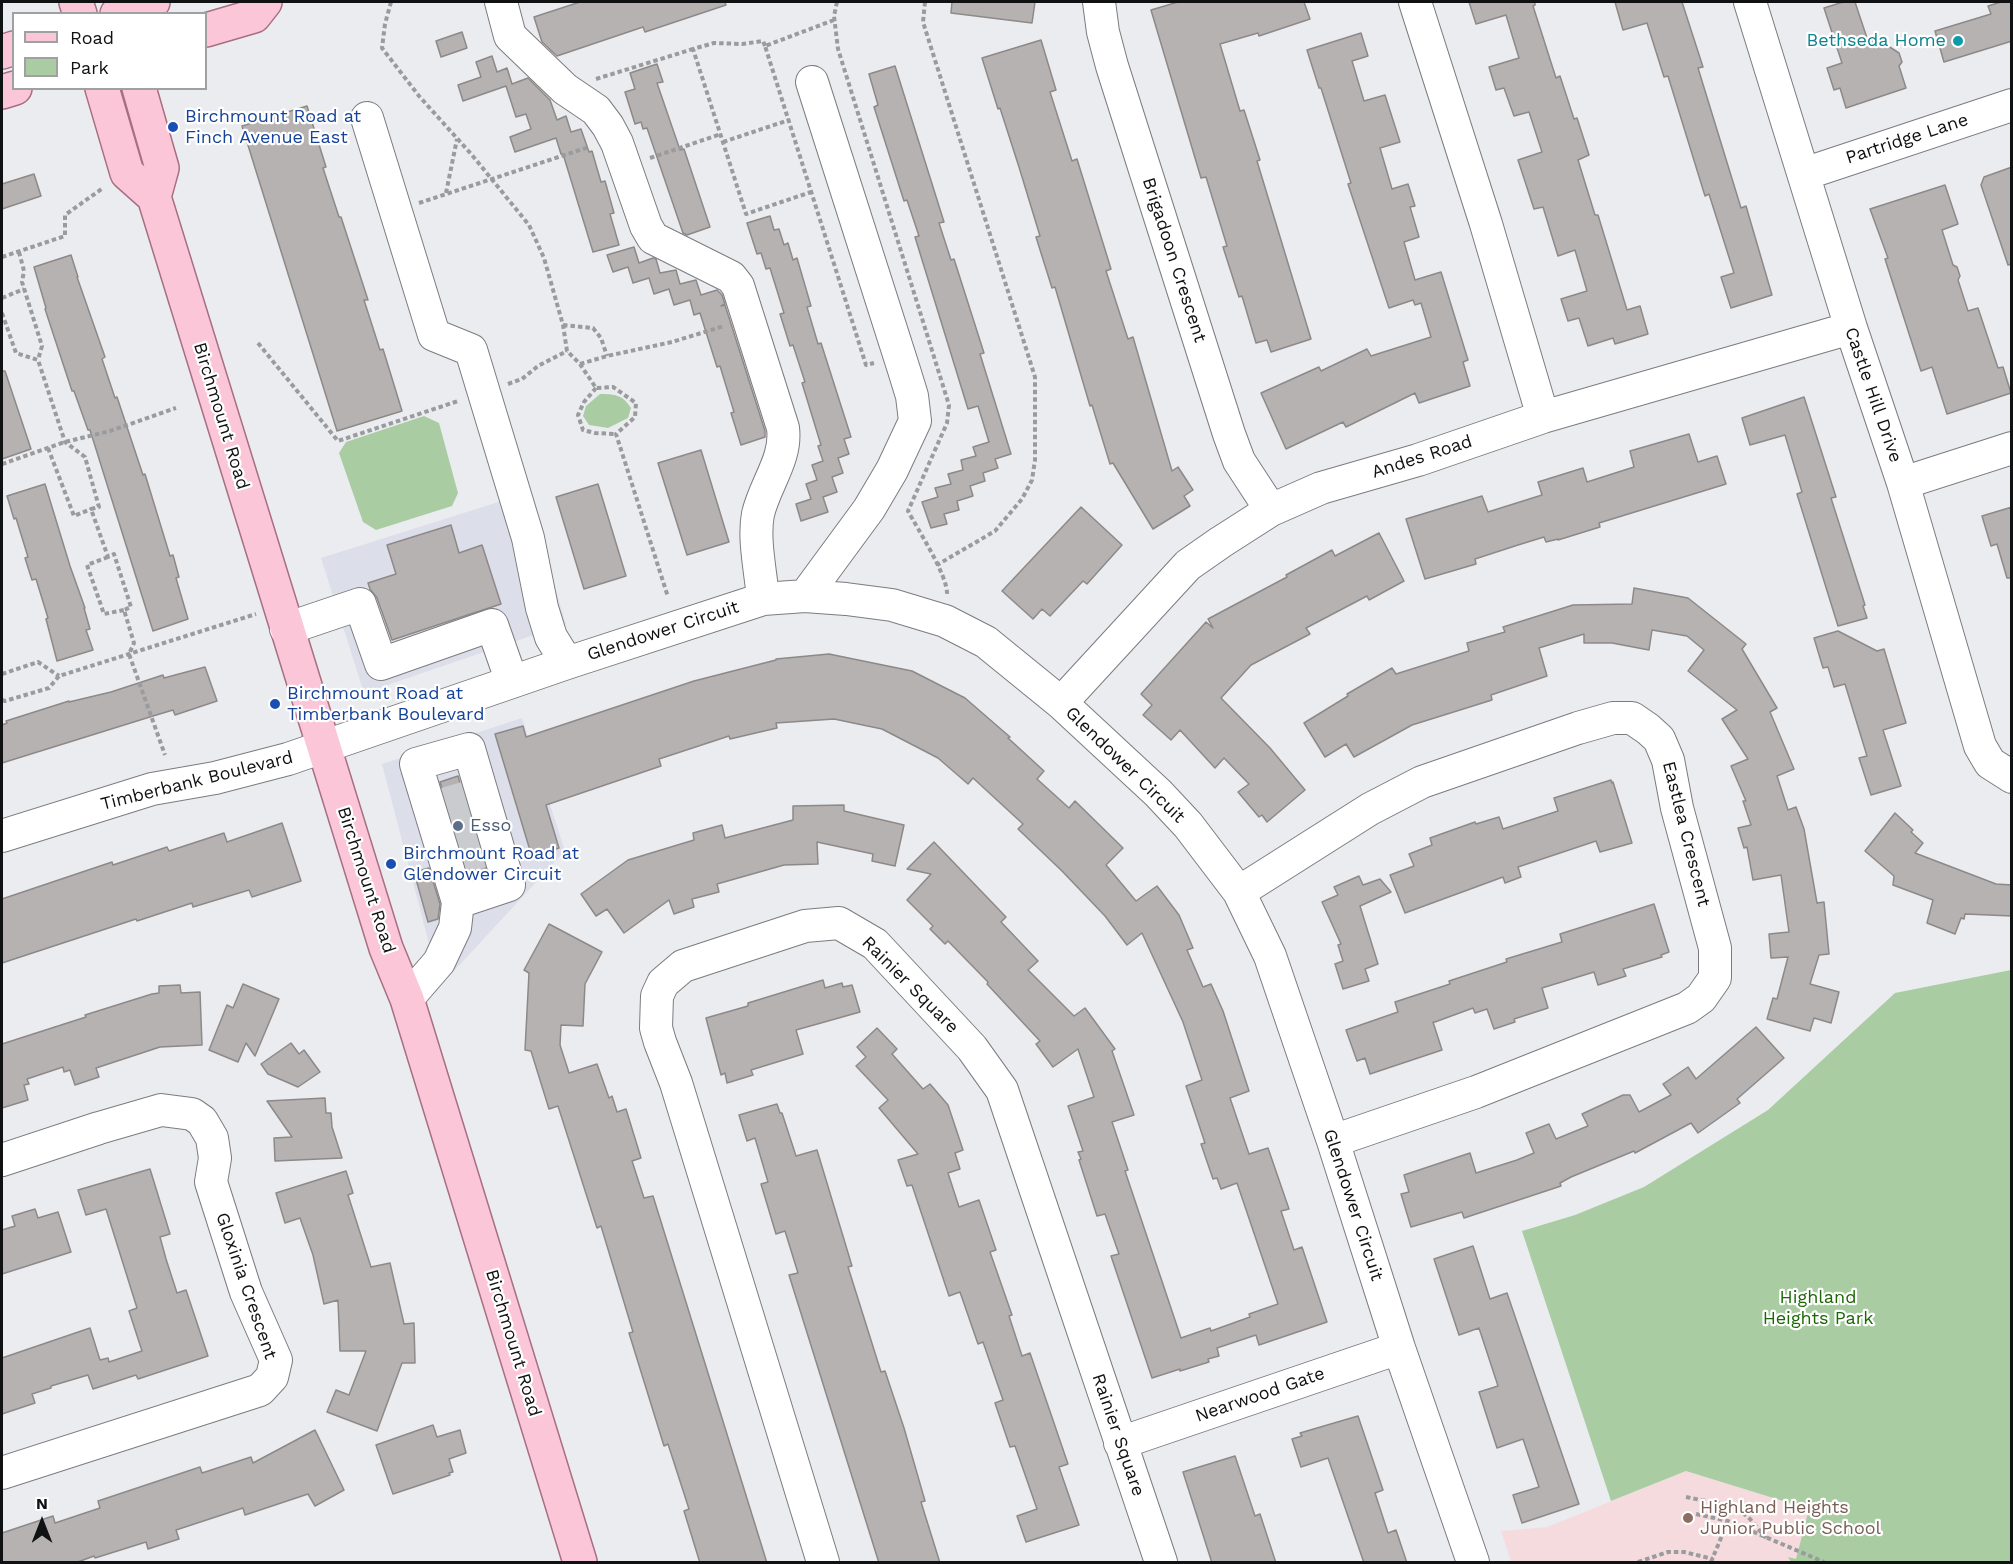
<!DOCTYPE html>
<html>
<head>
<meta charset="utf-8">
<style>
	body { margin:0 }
	#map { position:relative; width:2013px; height:1564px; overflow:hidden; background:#ebecf0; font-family:"Work Sans",sans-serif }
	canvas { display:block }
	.frame { position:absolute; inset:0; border:3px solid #101112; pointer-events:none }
	.legend { position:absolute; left:12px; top:12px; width:195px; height:78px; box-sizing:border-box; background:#fff; border:2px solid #9fa0a0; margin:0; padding:8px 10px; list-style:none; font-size:18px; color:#101112 }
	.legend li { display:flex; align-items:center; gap:12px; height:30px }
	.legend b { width:30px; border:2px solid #9fa0a0 }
	.north { position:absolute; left:12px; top:1492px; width:60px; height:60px; -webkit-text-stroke:4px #fff; paint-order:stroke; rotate:0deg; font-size:16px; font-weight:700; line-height:24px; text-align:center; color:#101112 }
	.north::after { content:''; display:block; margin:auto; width:21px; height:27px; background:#101112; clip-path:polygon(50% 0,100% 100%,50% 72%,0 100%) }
</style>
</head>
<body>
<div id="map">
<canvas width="2013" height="1564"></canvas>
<div class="frame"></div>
<ul class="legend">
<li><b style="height:8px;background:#fbc7d8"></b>Road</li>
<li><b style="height:16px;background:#a9cca3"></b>Park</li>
</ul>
<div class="north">N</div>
</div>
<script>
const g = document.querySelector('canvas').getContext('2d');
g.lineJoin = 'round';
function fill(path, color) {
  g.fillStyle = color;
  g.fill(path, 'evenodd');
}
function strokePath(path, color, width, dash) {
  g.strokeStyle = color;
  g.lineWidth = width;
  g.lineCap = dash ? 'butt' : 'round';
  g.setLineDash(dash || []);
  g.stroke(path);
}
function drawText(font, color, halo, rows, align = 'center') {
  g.font = font + ' "Work Sans",sans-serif';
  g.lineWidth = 4.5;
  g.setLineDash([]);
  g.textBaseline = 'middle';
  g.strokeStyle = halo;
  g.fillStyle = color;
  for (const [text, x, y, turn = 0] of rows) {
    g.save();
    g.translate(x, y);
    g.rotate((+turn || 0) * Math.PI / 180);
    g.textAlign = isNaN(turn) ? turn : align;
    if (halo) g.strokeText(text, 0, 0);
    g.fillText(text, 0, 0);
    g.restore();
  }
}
fill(new Path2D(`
	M527,493L566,624L364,693L321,558Z
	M522,718L565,851L440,986L382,764Z`), '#dcdfea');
fill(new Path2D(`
	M1686,1471L1810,1509L1796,1562H1511L1501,1531L1547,1527Z`), '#f6dbde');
fill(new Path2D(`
	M600,394C615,394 623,395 631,408L628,418L608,428L589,425L583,416L586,406Z
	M424,416L439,423L458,493L452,506L376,530L363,522L339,453L346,442Z
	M2011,970V1562H1791L1788,1557L1796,1559L1809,1509L1686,1471L1611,1501L1522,1231L1575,1215L1644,1187L1768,1110L1895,993Z`), '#a9cca3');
const building = new Path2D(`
	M580,2H725L726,5L645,32L643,27L557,56L542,42L534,17Z
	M952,2H1035L1032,23L951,13Z
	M1178,2H1304L1310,19L1259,36L1258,33L1220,44L1240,111L1244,110L1260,160L1257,161L1311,339L1271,352L1267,340L1256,343L1242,296L1239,297L1223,247L1227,246L1206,177L1201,178L1151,10Z
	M1469,2H1535V5L1533,6L1556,78L1560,76L1574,119L1577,118L1589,155L1578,160L1595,215H1598L1627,310L1640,306L1648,334L1615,344L1613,338L1588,346L1579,318L1568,321L1561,299L1587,291L1575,250L1558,256L1543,207L1534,209L1518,160L1542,152L1529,112L1514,116L1504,88L1496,90L1489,67L1519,58L1512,35L1506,15L1476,24Z
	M1615,2H1682L1703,67L1698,68L1741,208L1746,206L1772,295L1731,308L1721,277L1734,273L1709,194L1705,196L1668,76L1664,77L1647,23L1623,30Z
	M1843,2H1855L1868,41L1883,36L1885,44L1899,53L1902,62L1899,66L1906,88L1846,108L1840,88L1834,90L1827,68L1842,63L1824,8Z
	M2001,2H2012V41L1944,62L1935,31L1991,14L1988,6Z
	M462,32L467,48L441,57L436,41Z
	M1361,33L1368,56L1352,61L1364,101L1385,95L1400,142L1380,148L1392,189L1408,184L1415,206L1410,207L1419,237L1404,242L1415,280L1441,272L1468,360L1463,362L1470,386L1419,403L1415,393L1346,427L1343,422L1286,449L1261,393L1319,367L1321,371L1367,349L1371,356L1431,337L1421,303L1415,305L1413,300L1389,308L1348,184L1351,183L1321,88H1319L1307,50Z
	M1041,40L1056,90L1050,92L1072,161L1077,159L1111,269L1106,271L1128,339L1133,337L1172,471L1178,467L1193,490L1184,496L1190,506L1153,529L1113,463L1110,464L1092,405L1090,406L1055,287L1052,288L1036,237L1040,236L1019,167L1000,108L998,109L982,58Z
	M492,56L497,72L507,68L512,84L528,78L550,100L557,120L566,116L571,132L581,129L589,152L592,151L601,182L605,181L614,213L610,214L619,245L593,252L563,154H561L556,138L515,152L510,137L531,129L526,114L516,117L506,86L463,101L458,85L481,77L476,62Z
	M657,64L663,82L657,83L680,150L684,149L710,227L687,235L683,233L647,128L643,129L641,122L635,124L625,92L635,89L630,73Z
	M895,66L944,222L939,223L951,260L954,259L984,353L980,354L1011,454L995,459L998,468L983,473L985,481L970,486L973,496L957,501L959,510L944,514L947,524L931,528L922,502L938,497L935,488L951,484L948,474L963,470L961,460L976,456L973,447L989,442L978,406L968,409L915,237L919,236L907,200L904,201L874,107L878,105L869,74Z
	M307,106L326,167L323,168L339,217H341L368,300H364L380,350L383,349L402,411L337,431L242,126Z
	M2012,167V264L2008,265L1981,185L1984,177Z
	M34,174L41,196L2,209V184Z
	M1945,185L1958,224L1942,230L1953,265L1957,267L1960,276L1958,280L1968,311L1978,308L1998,368L2003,367L2011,393L1947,414L1932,367L1921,371L1885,259L1888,258L1870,209Z
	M770,216L774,230L779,229L784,245L788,243L793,260L797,258L811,306L807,307L818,344L821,343L851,437L844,439L849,454L838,458L843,473L832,477L837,492L823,497L828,512L801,521L796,504L811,499L806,484L817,480L812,465L823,461L818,446L821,445L802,383L805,382L793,345L790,346L780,314L784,313L770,268L766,269L761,253L757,254L747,223Z
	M634,247L639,263L653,258L656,259L660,273L676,270L680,284L696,280L701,295L717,290L722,295L725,304L721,306L725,305L765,431V437L741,445L731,413L734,412L720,366L717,367L700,313L694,315L690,300L674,305L669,289L654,294L649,278L633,283L628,267L613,272L607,255Z
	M71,255L78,277H77L105,357L102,359L115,398L117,397L143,475L145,474L170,556L173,555L179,577L176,578L188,619L153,631L90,430H88L74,391H72L45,309L46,308L34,267Z
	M2,371H5L31,449L2,459Z
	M1804,397L1836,497L1831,498L1865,605L1863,606L1867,618L1838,626L1797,494L1802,492L1785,435L1750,445L1742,418Z
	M1689,434L1698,462L1717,456L1726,484L1599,523L1600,527L1558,540V539L1546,542L1544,537L1518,545L1475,559L1476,564L1425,579L1406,519L1482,496L1488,512L1542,495L1538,482L1583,468L1587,482L1634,467L1630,451Z
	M701,450L729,542L687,555L658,463Z
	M45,484L70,566L85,608H84L90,629L86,630L93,650L57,661L46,619L48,618L36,579L32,580L25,558L28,557L16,518L14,519L7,496Z
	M598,484L626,576L584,589L556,497Z
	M1081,507L1122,545L1087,584L1083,581L1050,616L1042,609L1033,619L1002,591Z
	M2012,507V578H2007L1997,544L1991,546L1982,516Z
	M451,525L459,553L482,545L501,604L392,640L377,598L370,589L368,583L396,574L387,545Z
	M1379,533L1404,581L1369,600L1367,596L1306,628L1310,634L1251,665L1221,698L1270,748L1305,790L1267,822L1262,815L1259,817L1238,792L1249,784L1224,758L1215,768L1180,730L1171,740L1143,715L1152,705L1141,694L1206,622L1213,628L1208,619L1287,577L1286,575L1332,550L1335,556Z
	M1634,588L1688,598L1746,644L1742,649L1777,708L1770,712L1794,769L1777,776L1788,810L1796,807L1804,829L1817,903L1824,902L1829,954L1819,955L1810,984L1839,992L1831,1023L1814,1018L1810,1031L1767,1019L1773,998L1777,999L1788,957L1771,958L1769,934L1789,932L1781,875L1753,880L1747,847L1744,848L1738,828L1751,825L1743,801H1746L1731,766L1748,759L1722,719L1737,710L1688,671L1704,650L1687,636L1652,630L1649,650L1612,643H1584V634L1539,648L1547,676L1491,695L1492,700L1412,725L1354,757L1346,744L1325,757L1304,723L1348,696L1347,694L1392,668L1396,674L1469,651L1467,643L1505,632L1503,627L1573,605L1632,604Z
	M1838,631L1877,651L1884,649L1906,723L1883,730L1901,786L1871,795L1859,758L1867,756L1845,684L1834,687L1828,667L1823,668L1814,638Z
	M829,654L912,671L965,698L1010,737L1008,738L1044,771L1037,779L1069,808L1075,801L1123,848L1106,865L1136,901L1157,886L1179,915L1193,948L1187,950L1203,987L1211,984L1223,1011L1249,1091L1230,1098L1249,1154L1268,1148L1289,1209L1281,1211L1294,1250L1302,1247L1327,1322L1259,1345L1256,1335L1217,1348L1219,1356L1208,1359L1209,1362L1180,1371V1369L1152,1378L1111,1256L1119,1254L1105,1214L1097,1216L1079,1160L1081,1159L1078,1152L1083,1151L1068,1106L1094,1097L1078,1049L1053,1067L1036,1044L1040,1041L987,984L988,982L948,941L945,944L930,929L933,926L907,900L931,874L907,869L934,842L1006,917L1001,922L1038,961L1028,970L1074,1016L1085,1008L1115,1049L1112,1051L1134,1115L1112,1122L1128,1170L1125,1171L1181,1338L1210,1328L1211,1331L1250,1317L1249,1314L1278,1304L1237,1183L1221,1189L1217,1178L1213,1179L1201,1144L1205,1143L1186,1086L1202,1080L1183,1022L1142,933L1127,945L1105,916L1062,871L1018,829L1023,824L973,778L968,784L938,758L882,729L834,719L776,723L777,728L730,739L729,736L659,759L661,766L546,805L559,848L532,857L495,734L523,726L526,737L694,681L776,660V659Z
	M205,667L217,701L175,715L173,710L153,716L2,763V725L7,723L6,721L69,701V702L111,692L163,675L164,678Z
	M458,776L487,873L470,879L440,782Z
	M1611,780L1612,783L1613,782L1632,843L1600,852L1596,841L1518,867L1521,877L1505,883L1503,877L1405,913L1390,875L1414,866L1409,854L1432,845L1430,838L1475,822L1476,824L1499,817L1503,829L1558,811L1554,798Z
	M844,805V811L904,825L895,866L872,861L873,854L817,842L818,864L784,865L717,884L719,892L692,899L694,907L674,914L669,900L624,933L607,909L596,916L581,894L628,860L694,840L693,833L722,825L725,838L793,820V806Z
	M1895,813L1913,830L1911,832L1923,843L1915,853L1996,884L2012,885V916L1965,914L1964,919L1961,918L1955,934L1927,923L1933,900L1893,885L1894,876L1865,851Z
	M282,823L301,881L252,897L249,890L193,907L192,903L137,921L136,919L2,963V899L112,862L113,865L167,847L169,851L224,833L227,842Z
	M429,868L440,904L438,919L428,922L414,872Z
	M1359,876L1363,885L1380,879L1391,892L1360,906L1378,964L1365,969L1369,981L1343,989L1335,964L1343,961L1338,945L1341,944L1322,902L1338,895L1334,887Z
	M1654,904L1669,952L1661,955L1662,957L1623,969L1626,976L1598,985L1594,972L1542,988L1548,1008L1514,1019L1515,1022L1494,1029L1487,1009L1475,1013L1473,1008L1435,1022H1433L1442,1050L1370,1074L1365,1058L1357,1061L1346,1030L1398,1012L1395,1002L1450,984L1449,981L1507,962L1506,959L1562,942L1560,934Z
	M549,924L602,952L585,984L583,1026L561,1025L560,1045L569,1073L597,1064L609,1098L612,1096L617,1112L626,1109L641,1158L632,1161L644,1198L653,1196L767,1563H700L684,1511L689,1509L668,1444L664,1446L629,1333L633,1332L601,1226L597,1228L558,1106L549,1109L531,1051L525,1050L529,973L524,970Z
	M823,980L825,988L842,983L843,987L852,985L860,1012L796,1030L803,1054L751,1070L753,1075L727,1083L725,1073L721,1075L706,1018L748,1006V1003Z
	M243,984L279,999L255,1056L246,1043L238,1062L209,1050L227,1005L233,1008Z
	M180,985L181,993L200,992L202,1045L160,1047L96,1068L99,1077L75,1085L70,1070L64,1072L63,1067L27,1079L29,1084L24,1085L28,1100L2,1108V1044L86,1017L85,1015L152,994L159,993V986Z
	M1756,1027L1784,1058L1737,1099L1740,1103L1698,1133L1691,1123L1635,1153L1634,1151L1571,1177L1560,1183L1561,1186L1464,1218L1462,1212L1411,1227L1401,1194L1409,1192L1404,1175L1470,1153L1476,1173L1517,1160L1534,1153L1526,1133L1549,1124L1556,1139L1588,1126L1582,1114L1623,1095H1630L1639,1112L1671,1095L1663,1084L1688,1067L1696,1079Z
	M877,1028L897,1049L892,1054L923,1089L930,1084L948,1105L963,1150L955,1153L960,1169L948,1173L959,1207L979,1200L996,1250L990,1252L1012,1315L1009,1316L1022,1356L1030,1353L1068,1464L1059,1467L1079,1525L1026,1542L1017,1516L1037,1509L1015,1446L1010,1447L995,1403L1003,1400L983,1342L978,1344L960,1292L949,1296L912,1185L907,1186L898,1160L918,1154L879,1108L888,1100L856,1066L866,1057L857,1047Z
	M291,1043L299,1054L304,1050L320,1072L298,1087L268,1074L261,1064Z
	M325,1098L326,1113H331L332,1127L342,1158L275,1161L274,1138L292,1137L267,1101Z
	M777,1104L780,1113H782L796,1156L817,1150L852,1266L848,1267L881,1372L885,1371L904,1428L925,1501L921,1502L940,1563H879L789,1275L798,1273L785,1231L776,1234L761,1184L768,1182L755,1138L747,1141L739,1115Z
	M150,1169L170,1234L160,1237L166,1259L177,1293L186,1290L208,1356L138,1379L136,1375L93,1389L88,1375L51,1386V1388L32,1394L35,1403L2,1414V1358L90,1328L100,1360L108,1358L109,1362L142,1351L129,1311L137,1308L106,1209L86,1215L78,1190Z
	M346,1171L353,1193L348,1195L371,1267L390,1263L404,1324L414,1323L415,1363H402L377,1431L327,1412L336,1390L349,1395L366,1351H340L338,1300L324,1304L313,1255L300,1218L285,1223L276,1193Z
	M35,1209L38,1218L58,1212L71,1252L2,1274V1230L15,1226L12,1216Z
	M1473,1246L1490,1299L1507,1293L1579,1504L1522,1523L1513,1495L1539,1487L1523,1439L1497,1448L1479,1392L1498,1386L1479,1328L1459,1335L1434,1259Z
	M1358,1416L1383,1490L1375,1493L1388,1533L1396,1530L1407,1563H1364L1328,1458L1301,1467L1292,1439L1302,1436L1300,1433Z
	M433,1425L437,1437L460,1430L466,1453L449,1459L453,1472L449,1473L450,1475L393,1494L376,1445Z
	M315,1430L344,1490L315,1506L308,1494L245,1515L243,1508L176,1530L179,1539L148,1549L146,1542L95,1558L94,1556L75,1563H2V1533L53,1516L55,1523L100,1508L98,1501L200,1467L202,1473L251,1457L253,1463Z
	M1235,1456L1255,1516L1260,1514L1276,1563H1212L1183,1472Z`);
fill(building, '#b6b2b1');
strokePath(building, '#8d8988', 1.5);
strokePath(new Path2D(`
	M440,805L468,797
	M448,834L477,826
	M455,860L484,851`), '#cacbcf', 32, [32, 16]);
const minor = new Path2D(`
	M501,2L510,36L565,89L596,110L608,126L617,143L646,226L653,238L731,277L738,286L783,428C787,459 765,484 758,514C753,539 761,573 763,599
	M1099,2L1103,32L1112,66L1229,434L1239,461L1271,510
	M1415,2L1486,224L1543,417
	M1750,2L1851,328L1903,483L1980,746L1990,763L2012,777
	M367,118L434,335L471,350L528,538L542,608L551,637L567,663
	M1804,174L2012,105
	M1903,483L2012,448
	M805,596L869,509L892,470L915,421L912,396L904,370L812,82
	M286,629L360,604L381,664L492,625L512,682
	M1061,703L1188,565L1221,542L1271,510L1321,488L1418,460L1543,417L1851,328
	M2,836L152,789L215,778L288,759L567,663L763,599L805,596L846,599L892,605L945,621L986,642L1061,703L1158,793L1188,825L1239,892L1270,956L1333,1141L1399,1348L1473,1562
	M1239,892L1370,809L1422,782L1578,728L1613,718H1632L1648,729L1659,739L1668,760L1677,808L1715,948V978L1701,998L1687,1008L1476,1092L1333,1141
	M407,999L439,962L455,928L458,902L509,885L469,749L416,764L458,902
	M2,1160L99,1128L161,1110L192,1114L202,1121L212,1138L215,1158L211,1182L246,1292L276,1360L272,1377L260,1390L2,1473
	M1120,1443L1399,1348
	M823,1562L676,1083L660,1042L656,1028L657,996L663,983L683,966L805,926L839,923L875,944L972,1048L1002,1090L1161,1562`);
const major = new Path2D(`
	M76,2L80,14
	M117,14L153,2
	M206,30L254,16L265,2
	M2,52L14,48
	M102,88L127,173L154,197
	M139,88L162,168L154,197L155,200L386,948L407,999L580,1562
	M2,92L15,88`);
strokePath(minor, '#7b7c7f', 34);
strokePath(major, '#a76f82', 36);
strokePath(new Path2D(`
	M391,2L385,24L382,48L419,96L472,155L529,225L544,258L563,325L567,351L580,364L596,388L613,387L636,403L635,417L616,434L668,597
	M837,2L834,16L838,49L949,405L947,423L908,511C917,528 948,576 947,594
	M925,2L923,22L1035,377V460L1032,480L1022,499L995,531L937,565
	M834,20L765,46L866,365L874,363
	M765,46L763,41L742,44L714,43L693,49L746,214L811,192
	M596,79L693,49
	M723,142L789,120
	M650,158L721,134
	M446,193L457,139
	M419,203L589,147
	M19,252L24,271L22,282L42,346L38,360
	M2,257L65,236V215L103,188
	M2,298L24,289
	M2,313L16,353L38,360L65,442L85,457L99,507L91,509L108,557L114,554L131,607L124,610L134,643L129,654L165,755
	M563,325L593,328L601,338L607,356
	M258,343L338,441L458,401
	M580,364L607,356L672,342L724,326
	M508,384L522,379L538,366L567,351
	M596,388L584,402L578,415L583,430L595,433L616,434
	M48,448L74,516L91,509
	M2,464L65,442L110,431L176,408
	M108,557L87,565L104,614L124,610
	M2,674L38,662L59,676
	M2,700L5,701L49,688L59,676L256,614
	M1686,1497L1736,1507L1750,1519L1766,1538
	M1696,1514L1728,1521L1824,1562
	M1638,1562L1668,1552H1684L1713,1559
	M1711,1562L1728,1521`), '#9a9b9e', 4, [4.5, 3]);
strokePath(minor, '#fff', 32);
strokePath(major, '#fbc7d8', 33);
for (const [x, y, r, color] of [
	[1958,41,6,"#0f9aa8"],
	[173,127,6,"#1a4fb4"],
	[275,704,6,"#1a4fb4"],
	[458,826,6,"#5c6f8a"],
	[391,864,6,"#1a4fb4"],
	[1688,1518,6,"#8d6e63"]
]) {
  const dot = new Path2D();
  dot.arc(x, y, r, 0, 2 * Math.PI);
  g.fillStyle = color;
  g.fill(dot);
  strokePath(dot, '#fff', 2);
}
drawText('18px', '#0d838f', '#fff', [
	["Bethseda Home",1946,41]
], 'right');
drawText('18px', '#164399', '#fff', [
	["Birchmount Road at",185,117],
	["Finch Avenue East",185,138],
	["Birchmount Road at",287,694],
	["Timberbank Boulevard",287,715],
	["Birchmount Road at",403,854],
	["Glendower Circuit",403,875]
], 'left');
drawText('18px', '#101112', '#fff', [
	["Partridge Lane",1907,139,-18],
	["Brigadoon Crescent",1174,260,72],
	["Castle Hill Drive",1873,395,71],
	["Birchmount Road",221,416,73],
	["Andes Road",1422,457,-18],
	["Glendower Circuit",663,631,-18],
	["Glendower Circuit",1125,765,44],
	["Timberbank Boulevard",197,781,-14],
	["Eastlea Crescent",1686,834,76],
	["Birchmount Road",366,880,72],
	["Rainier Square",910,985,45],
	["Glendower Circuit",1353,1205,72],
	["Gloxinia Crescent",246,1286,71],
	["Birchmount Road",513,1343,73],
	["Nearwood Gate",1260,1395,-19],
	["Rainier Square",1118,1435,71]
]);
drawText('18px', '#4e5e75', '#fff', [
	["Esso",470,826]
], 'left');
drawText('18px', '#1b6705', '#fff', [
	["Highland",1818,1298],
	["Heights Park",1818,1319]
]);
drawText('18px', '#785e54', '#fff', [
	["Highland Heights",1700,1508],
	["Junior Public School",1700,1529]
], 'left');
</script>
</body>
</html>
